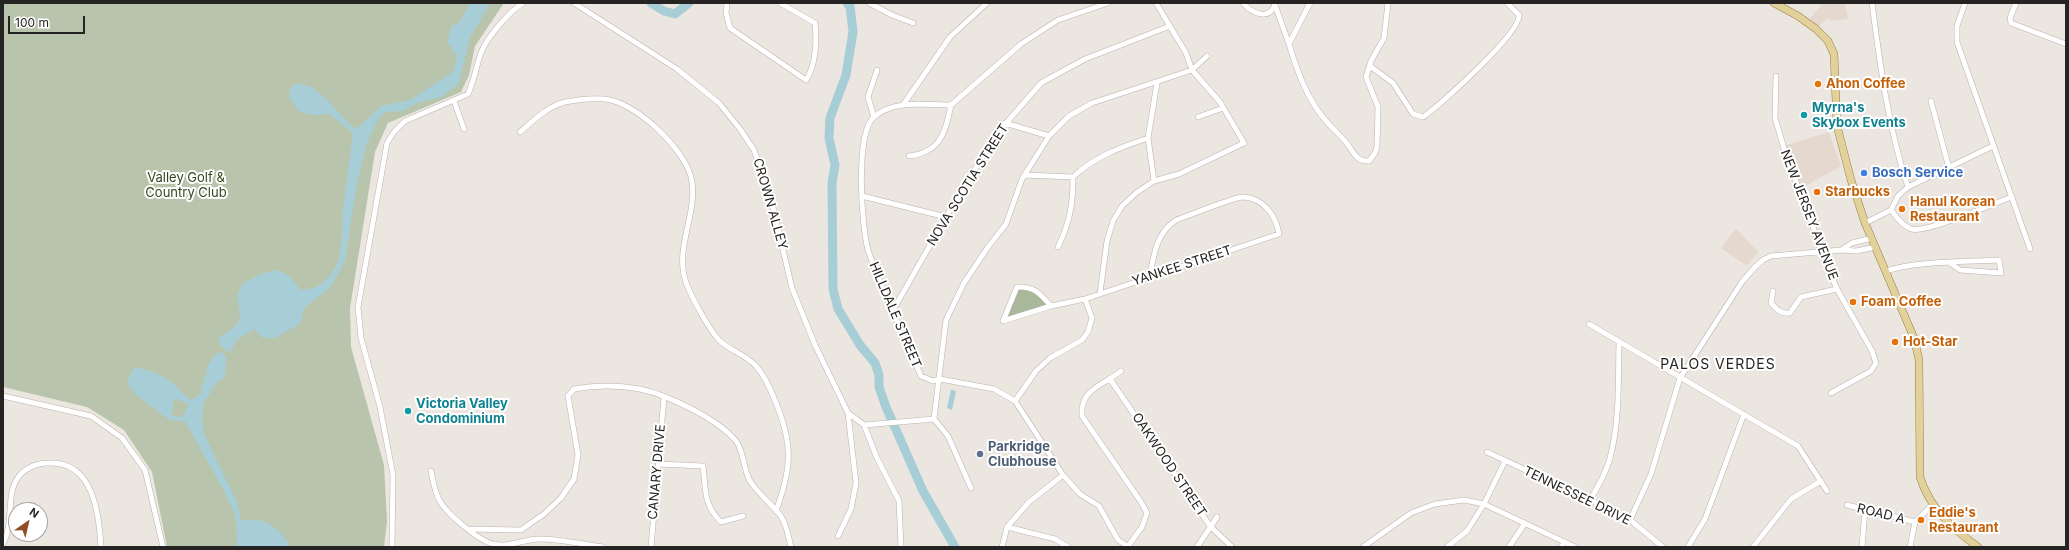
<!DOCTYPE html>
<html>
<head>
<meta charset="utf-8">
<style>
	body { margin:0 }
	#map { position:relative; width:2069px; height:550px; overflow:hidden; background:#ece6e1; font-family:Inter,sans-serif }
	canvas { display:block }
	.frame { position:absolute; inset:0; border:4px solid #262422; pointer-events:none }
	.north { position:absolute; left:8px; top:502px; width:40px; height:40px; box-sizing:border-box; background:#fff; border:1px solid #a8a7a7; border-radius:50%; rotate:34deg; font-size:11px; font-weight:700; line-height:16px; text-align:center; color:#262422 }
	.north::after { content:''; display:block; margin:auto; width:14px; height:18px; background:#934c28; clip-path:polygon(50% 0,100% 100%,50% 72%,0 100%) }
	.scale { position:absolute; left:8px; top:16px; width:77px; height:18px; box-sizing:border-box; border:2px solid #262422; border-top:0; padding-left:5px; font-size:12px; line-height:14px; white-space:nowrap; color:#262422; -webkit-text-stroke:3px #fff; paint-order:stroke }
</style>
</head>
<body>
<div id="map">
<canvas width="2069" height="550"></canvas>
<div class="frame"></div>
<div class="north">N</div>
<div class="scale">100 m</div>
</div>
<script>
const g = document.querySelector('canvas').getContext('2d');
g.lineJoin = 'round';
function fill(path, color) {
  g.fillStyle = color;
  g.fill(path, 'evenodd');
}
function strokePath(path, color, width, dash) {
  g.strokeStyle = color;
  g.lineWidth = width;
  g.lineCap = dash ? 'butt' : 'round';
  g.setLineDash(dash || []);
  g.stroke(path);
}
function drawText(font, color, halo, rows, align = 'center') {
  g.font = font + ' Inter,sans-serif';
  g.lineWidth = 4;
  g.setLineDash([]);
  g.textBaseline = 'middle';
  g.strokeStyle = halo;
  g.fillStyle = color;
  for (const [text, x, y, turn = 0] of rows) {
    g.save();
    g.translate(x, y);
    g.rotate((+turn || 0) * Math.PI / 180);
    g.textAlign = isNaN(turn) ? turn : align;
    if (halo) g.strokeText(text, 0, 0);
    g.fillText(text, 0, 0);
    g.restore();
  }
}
fill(new Path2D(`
	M1823,3H1845L1848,19L1830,21L1828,18L1816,29L1807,22Z
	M1829,132L1841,166L1800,189L1784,146Z
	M1736,228L1758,252L1747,266L1721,248Z`), '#e5d8ce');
fill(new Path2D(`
	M3,3H504L475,46L469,75L461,92L388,123L375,152L350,308L351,347L384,465L387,521L384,547H167L152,472L124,430L87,407L3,387Z`), '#b8c5ac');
fill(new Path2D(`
	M1027,286L1051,306L1004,320L1017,287Z`), '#a9b79b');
fill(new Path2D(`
	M470,3H491L470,37L459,83L442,97L417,103L403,111L384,112L376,123L366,146L357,183L345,261L330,288L304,308L300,324L274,338H262L254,329L237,340L230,352L220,345L219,337C240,326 243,320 237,297L242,284L263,273L278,270L289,276L301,290C318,289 326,282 335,268C344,252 341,227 343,210C346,184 350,159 353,133L329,114L314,115L300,112L289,98L290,89L295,84C319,81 338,116 356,129L381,106L410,100L453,72L457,56L447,42L452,25L458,24Z
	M218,352L226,357L225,378L218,381L203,404L202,421L204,434L237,502L241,520C246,521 251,520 257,520C272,522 284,534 290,547H237L236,518L225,493L185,421L169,420L133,392L127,382L135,367C148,370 161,374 172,383C179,389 183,395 191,400L200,394L209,363ZM176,399L188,404L183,417L172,416L173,402Z
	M951,390L956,391L952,410L947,408Z`), '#a7cdd7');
strokePath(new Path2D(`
	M222,355L226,348`), '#a7cdd7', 1.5);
strokePath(new Path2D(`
	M651,3L664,11L675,14L689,3
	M847,3L850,6L853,32L846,75L830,118L829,138L835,165L832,183L833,289L838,309L860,345L875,363L879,375V387L886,407L923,491L955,547`), '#a7cdd7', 9);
const minor = new Path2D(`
	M574,3L677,69L719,103L740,129L754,150L771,199L792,288L815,345L848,413L864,425L934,419
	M727,3L726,13L730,28L806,80C816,65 817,41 815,23L780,3
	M869,3L892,15L913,23
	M1108,3L1058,20L1021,44L951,105C926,105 895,99 874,117C855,132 861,230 869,253C884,295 903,335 921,376L933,381L940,379L994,389L1015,401L1063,475L1080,494L1099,506L1118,540L1129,547
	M1243,3C1251,13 1271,22 1275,3
	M1310,3L1289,44C1297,71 1307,99 1326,121C1332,128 1339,134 1345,141C1353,150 1355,162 1369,161L1375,153L1377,147L1378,107L1366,77L1371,61L1384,38L1388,3
	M1872,3C1880,65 1888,127 1908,187
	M1965,3L1957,26V42L2030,249
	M2016,3L2010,18L2011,23L2066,44
	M1275,5L1289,44
	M1370,66L1393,83L1413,114L1423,117C1440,105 1521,33 1519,15L1507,3
	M1776,76L1775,118L1788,162L1808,211L1821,252L1837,289L1872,351L1876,363L1871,371L1831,393
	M454,101L464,129
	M1931,101L1949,168
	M903,105L950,37L987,3
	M874,117L868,97L877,70
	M1198,117L1223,108
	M1005,123L1049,136
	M520,132C533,121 548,106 565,102C576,100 593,98 604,99C635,101 688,151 692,182C697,217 673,250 687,285C692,298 711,333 721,342C732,351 746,355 756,366C765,376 771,390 776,403C793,445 792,467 776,511
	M909,156C941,152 945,133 951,105
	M1025,175L1073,177C1094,157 1121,147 1148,138
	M1154,181L1148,138L1157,83
	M862,196L946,217
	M1891,210C1896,217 1903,226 1911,229C1926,234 1994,203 2012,197
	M1865,223L1891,210L1898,196L1908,187L1993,146
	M1058,247C1070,222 1073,204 1073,177
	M1841,250L1852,243L1872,238
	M1886,271C1917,261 1966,262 1999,260L2001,273L1960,270L1950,263
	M1773,291L1771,303C1777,310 1781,314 1790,313L1801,297L1837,289
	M1100,293L1107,241L1113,221L1122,206L1136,193L1154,181L1179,174L1244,143L1220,102L1192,70L1186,53L1156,3
	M892,312L946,217L995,136L1041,83L1085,59L1170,26
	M1003,321L1051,306L1085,299L1279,234C1276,216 1264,198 1243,197C1234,197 1188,216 1176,220C1155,235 1155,253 1149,277
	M1003,321L1017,287C1035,286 1040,294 1051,306
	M1589,324L1798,446L1827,491
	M1121,371C1102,386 1080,389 1082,416L1141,502L1147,513L1142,527L1128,546
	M1110,379L1210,526L1232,547
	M3,396L91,416L122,438L145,470L163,547
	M1015,401L1036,371L1050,358L1082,340L1088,332L1092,318L1085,299
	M934,419L946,320L964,283L988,247L1006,224L1022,179L1049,136L1069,116L1092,103L1192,70L1207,56
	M934,419L948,436L971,488
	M864,425L877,458L899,501L901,547
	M1487,452L1590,500L1630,520L1663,547
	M658,464L703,466C706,490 703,504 721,522L743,516
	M431,471C433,481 435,495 441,503C449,515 479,541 493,544C508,548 524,539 539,539C560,539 582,544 603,547
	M1590,500C1598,487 1606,473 1610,458C1620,421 1618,380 1619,342
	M1847,505L1915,522
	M1630,520L1651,474L1680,378L1742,282L1755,267L1763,260L1771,256L1841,250L1856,251L1876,247
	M1915,522L1932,505
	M1007,527L1055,539L1068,547
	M468,529L521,530L544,514L561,498L574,479L578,455L568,396L574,389C596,385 618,385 640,389C668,395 718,419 736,441C744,451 743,469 750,481C758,494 771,503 780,515C787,524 788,536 791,547
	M838,536L851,509L856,483L848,413
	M3,544C14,523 6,496 17,479C23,469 36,463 48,463C93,460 99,513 101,547
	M392,547L393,475L380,407L361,338L358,307L387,143L394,132L405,121L468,94C474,81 476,67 481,53C486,38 510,11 523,3
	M651,547L664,397
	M1002,547L1007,527L1029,502L1063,475
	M1197,547L1217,517
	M1363,547L1411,513L1435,504L1464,500L1484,504L1575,547
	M1447,547L1467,531L1484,504L1505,461
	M1509,547L1525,523
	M1561,547L1565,542
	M1688,547L1705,519L1744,414
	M1753,547L1791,499L1821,481
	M1862,547L1865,510
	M1910,547L1915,522`);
const major = new Path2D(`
	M1774,3L1798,16L1816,29L1828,41L1834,54L1837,126L1851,180L1865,223L1914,338L1919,360L1920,477C1930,509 1952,528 1978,547`);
strokePath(minor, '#b8b2ad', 6);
strokePath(major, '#948044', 8);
strokePath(minor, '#fff', 5);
strokePath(major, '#e2d19a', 7);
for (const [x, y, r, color] of [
	[1818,84,4,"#e8710a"],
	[1804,115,4,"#0f9aa8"],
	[1864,173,4,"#3f7fe0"],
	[1817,192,4,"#e8710a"],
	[1902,209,4,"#e8710a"],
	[1853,302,4,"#e8710a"],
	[1895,342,4,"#e8710a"],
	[408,411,4,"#0f9aa8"],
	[980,454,4,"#5c6f8a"],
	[1921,520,4,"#e8710a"]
]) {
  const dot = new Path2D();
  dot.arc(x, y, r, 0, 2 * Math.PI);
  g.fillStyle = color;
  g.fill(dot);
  strokePath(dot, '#fff', 1.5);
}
drawText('bold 13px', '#c56008', '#fff', [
	["Ahon Coffee",1826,84],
	["Starbucks",1825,192],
	["Hanul Korean",1910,202],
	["Restaurant",1910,217],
	["Foam Coffee",1861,302],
	["Hot-Star",1903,342],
	["Eddie's",1929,513],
	["Restaurant",1929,528]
], 'left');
drawText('bold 13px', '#0d838f', '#fff', [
	["Myrna's",1812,108],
	["Skybox Events",1812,123],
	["Victoria Valley",416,404],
	["Condominium",416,419]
], 'left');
drawText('bold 13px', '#366cbe', '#fff', [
	["Bosch Service",1872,173]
], 'left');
drawText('13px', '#33481b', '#fff', [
	["Valley Golf &",186,178],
	["Country Club",186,193]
]);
drawText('13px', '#262422', '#fff', [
	["NOVA SCOTIA STREET",968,185,-58],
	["CROWN ALLEY",770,204,74],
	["NEW JERSEY AVENUE",1809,215,69],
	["YANKEE STREET",1182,266,-18],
	["HILLDALE STREET",895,315,67],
	["OAKWOOD STREET",1169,465,56],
	["CANARY DRIVE",657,472,-85],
	["TENNESSEE DRIVE",1577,496,26],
	["ROAD A",1881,514,14]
]);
drawText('bold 13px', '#4e5e75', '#fff', [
	["Parkridge",988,447],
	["Clubhouse",988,462]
], 'left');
g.letterSpacing = '1px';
drawText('14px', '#262422', '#fff', [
	["PALOS VERDES",1718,365]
]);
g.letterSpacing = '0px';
</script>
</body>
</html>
